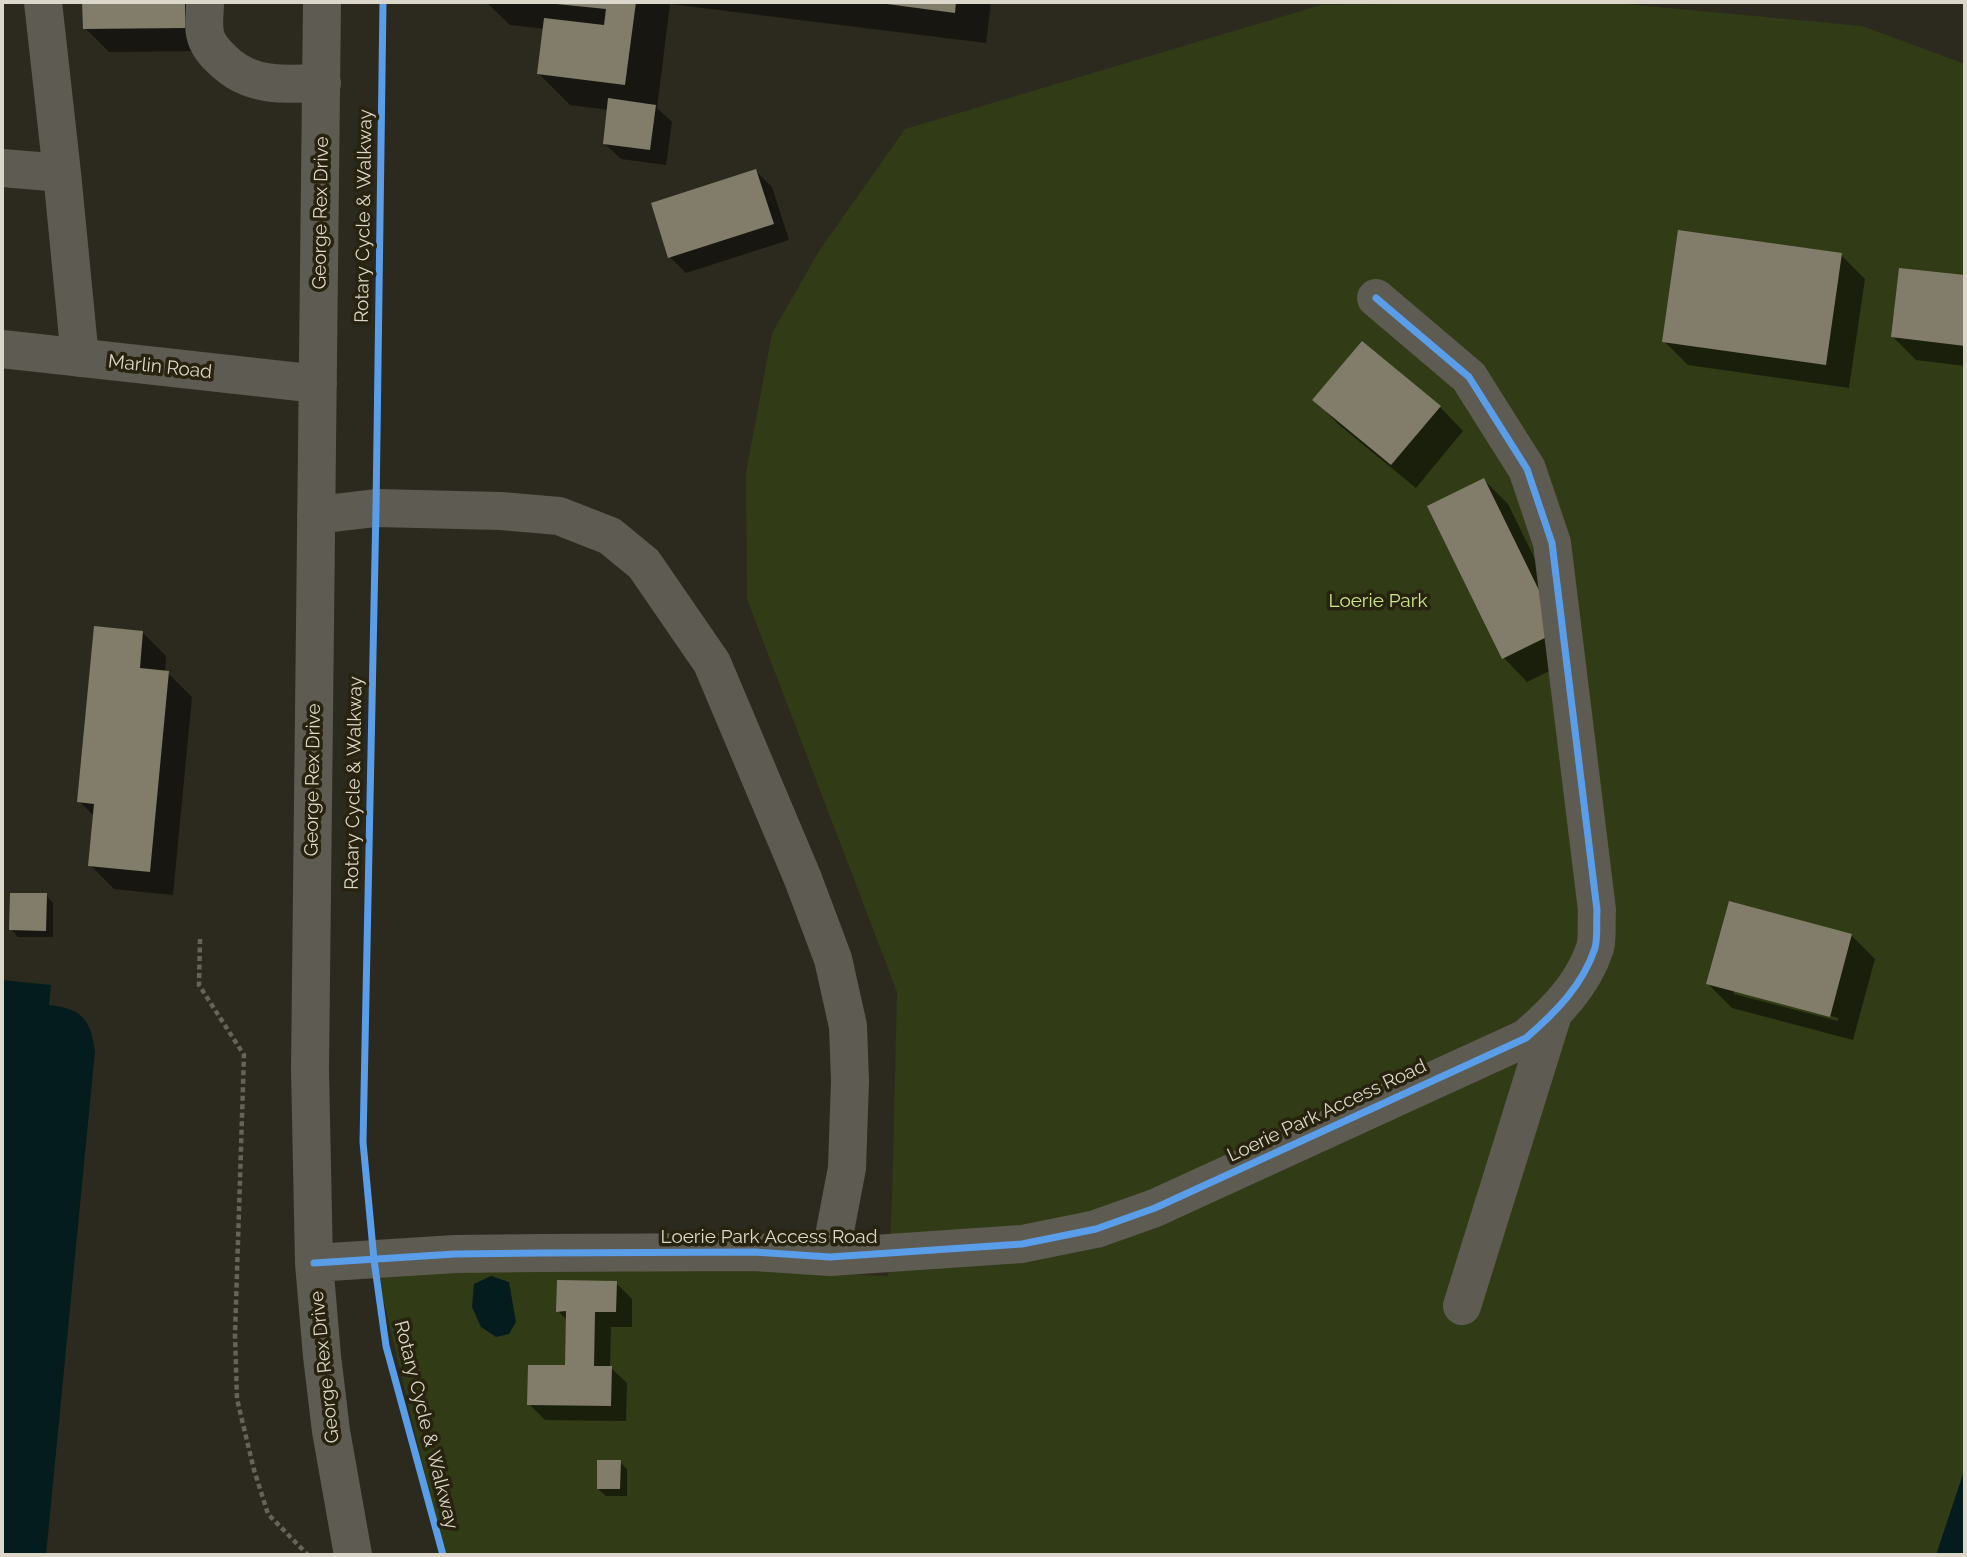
<!DOCTYPE html>
<html>
<head>
<meta charset="utf-8">
<style>
	body { margin:0 }
	#map { position:relative; width:1967px; height:1557px; overflow:hidden; background:#2c2a1e; font-family:Raleway,sans-serif }
	canvas { display:block }
	.frame { position:absolute; inset:0; border:4px solid #dbd7cb; pointer-events:none }
</style>
</head>
<body>
<div id="map">
<canvas width="1967" height="1557"></canvas>
<div class="frame"></div>
</div>
<script>
const g = document.querySelector('canvas').getContext('2d');
g.lineJoin = 'round';
function fill(path, color) {
  g.fillStyle = color;
  g.fill(path, 'evenodd');
}
function strokePath(path, color, width, dash) {
  g.strokeStyle = color;
  g.lineWidth = width;
  g.lineCap = dash ? 'butt' : 'round';
  g.setLineDash(dash || []);
  g.stroke(path);
}
function drawText(font, color, halo, rows, align = 'center') {
  g.font = font + ' Raleway,sans-serif';
  g.lineWidth = 7;
  g.setLineDash([]);
  g.textBaseline = 'middle';
  g.strokeStyle = halo;
  g.fillStyle = color;
  for (const [text, x, y, turn = 0] of rows) {
    g.save();
    g.translate(x, y);
    g.rotate((+turn || 0) * Math.PI / 180);
    g.textAlign = isNaN(turn) ? turn : align;
    if (halo) g.strokeText(text, 0, 0);
    g.fillText(text, 0, 0);
    g.restore();
  }
}
fill(new Path2D(`
	M1515,2H1604L1862,26L1965,64V1555H444L374,1260L697,1267L888,1276L892,1199L897,992L747,599L746,473L772,333L819,251L905,129L1321,5Z`), '#313b16');
fill(new Path2D(`
	M2,980L51,985L49,1005C82,1009 90,1018 95,1051L46,1555H2Z
	M491,1276L509,1282L516,1322L509,1334L496,1337L481,1327L472,1307L474,1284Z
	M1965,1468V1555H1936Z`), '#041c1e');
fill(new Path2D(`
	M84,2H208L209,51L109,52L85,28Z
	M486,2H991L986,43L670,4L657,108L672,122L666,165L621,159L604,143L609,110L570,105L539,74L545,29L510,25Z
	M756,171L772,187L789,240L686,273L670,257Z
	M1841,255L1865,279L1849,388L1688,365L1664,341Z
	M1901,269L1965,277V366L1916,360L1892,336Z
	M1315,400L1440,407L1463,431L1416,488L1338,424Z
	M1484,480L1508,504L1582,655L1527,682L1504,658Z
	M142,632L166,656L165,673H168L192,697L173,895L114,889L90,865L94,816L79,801Z
	M46,895L53,903V937H18L11,929Z
	M1851,935L1875,959L1853,1040L1732,1008L1708,984ZM1734,990L1838,1018V1021L1734,994Z
	M616,1283L632,1299V1327H611L610,1367L627,1383L626,1421L545,1420L529,1404L567,1366V1320L558,1311Z
	M620,1462L627,1469V1496H606L598,1489Z`), '#0007');
fill(new Path2D(`
	M82,2H185V28L83,29Z
	M557,2H636L625,85L537,74L544,18L604,25L606,9L556,4Z
	M879,2H956L955,13L879,3Z
	M608,98L656,105L650,150L603,144Z
	M756,169L774,224L668,258L651,203Z
	M1678,230L1842,253L1826,365L1662,342Z
	M1899,268L1965,275V346L1891,337Z
	M1362,341L1441,406L1391,465L1312,400Z
	M1484,478L1559,631L1502,659L1427,506Z
	M94,626L143,631L140,668L169,671L150,872L88,866L94,804L77,802Z
	M10,893H47L46,931L9,930Z
	M1729,901L1852,934L1830,1017L1706,984Z
	M557,1280L617,1281L616,1312H595L594,1366H612L611,1406L527,1405L528,1365H565L566,1311L556,1312Z
	M597,1460H621L620,1489H597Z`), '#817d6a');
strokePath(new Path2D(`
	M200,939L199,985L244,1055L235,1335L237,1399L254,1470L268,1514L308,1555`), '#65635a', 4.5, [5, 3.5]);
strokePath(new Path2D(`
	M43,2L62,173L80,358
	M205,2C205,14 202,29 207,40C211,50 220,58 228,65C255,88 289,84 322,83
	M322,2L310,1069L314,1263L322,1356L331,1431L353,1555
	M2,168L62,173
	M2,349L318,384
	M316,515L376,508L501,511L559,516L610,536L644,564L712,663L803,879L833,959L848,1026L850,1081L847,1168L830,1257
	M314,1263L455,1254L540,1253L754,1252L830,1257L889,1253L1022,1244L1096,1229L1155,1208L1526,1038C1555,1013 1583,985 1595,948C1598,937 1596,922 1597,910L1552,543L1527,469L1469,377L1376,298
	M1462,1306L1553,1014`), '#5e5b52', 38);
strokePath(new Path2D(`
	M383,2L376,508L363,1142L374,1260L386,1346L443,1555
	M314,1263L455,1254L540,1253L754,1252L830,1257L889,1253L1022,1244L1096,1229L1155,1208L1526,1038C1555,1013 1583,985 1595,948C1598,937 1596,922 1597,910L1552,543L1527,469L1469,377L1376,298`), '#5a9eea', 7);
drawText('19px', '#dbd7cb', '#28230e', [
	["George Rex Drive",321,213,-89],
	["Rotary Cycle & Walkway",364,216,-89],
	["Marlin Road",160,367,6],
	["George Rex Drive",313,780,-89],
	["Rotary Cycle & Walkway",354,783,-89],
	["Loerie Park Access Road",1327,1111,-25],
	["Loerie Park Access Road",769,1237],
	["George Rex Drive",325,1367,-96],
	["Rotary Cycle & Walkway",426,1425,76]
]);
drawText('19px', '#cbe78c', '#28230e', [
	["Loerie Park",1378,601]
]);
</script>
</body>
</html>
